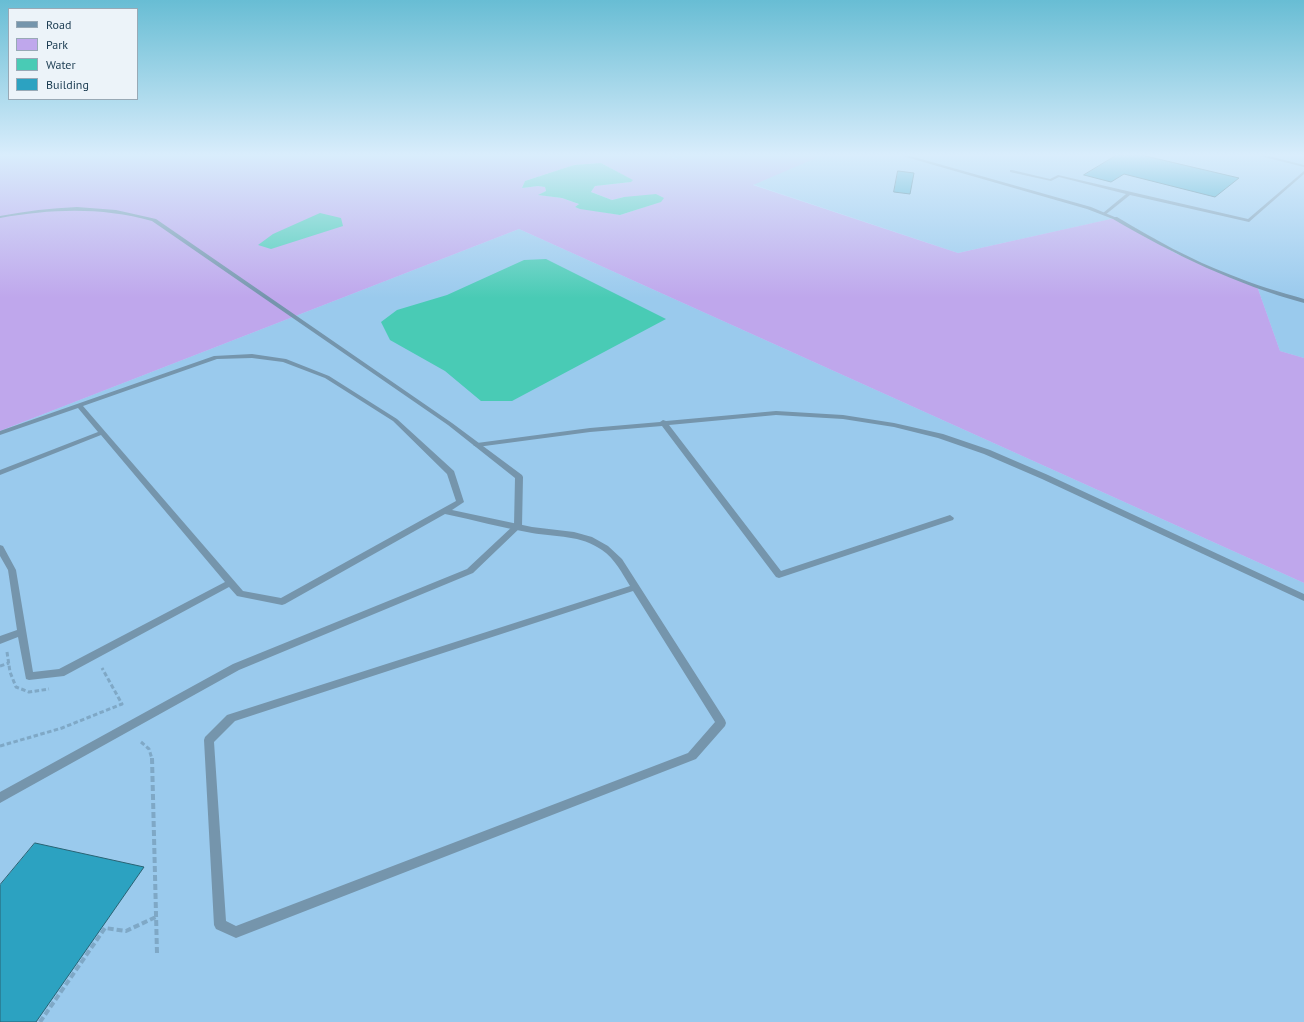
<!DOCTYPE html>
<html>
<head>
<meta charset="utf-8">
<style>
	body { margin:0 }
	#map { position:relative; width:1304px; height:1022px; overflow:hidden; background:#abd8f9; font-family:"PT Sans",sans-serif }
	canvas { display:block }
	.legend { position:absolute; left:8px; top:8px; width:130px; height:92px; box-sizing:border-box; background:#ecf3f9; border:1px solid #98a9b6; margin:0; padding:5px 7px; list-style:none; font-size:12px; color:#1a3b51 }
	.legend li { display:flex; align-items:center; gap:8px; height:20px }
	.legend b { width:20px; border:1px solid #98a9b6 }
</style>
</head>
<body>
<div id="map">
<canvas width="1304" height="1022"></canvas>
<ul class="legend">
<li><b style="height:5px;background:#7595ac"></b>Road</li>
<li><b style="height:11px;background:#bfa7ec"></b>Park</li>
<li><b style="height:11px;background:#49cbb5"></b>Water</li>
<li><b style="height:11px;background:#2ca2c1"></b>Building</li>
</ul>
</div>
<script>
const g = document.querySelector('canvas').getContext('2d');
g.lineJoin = 'round';
function fill(path, color) {
  g.fillStyle = color;
  g.fill(path, 'evenodd');
}
function strokePath(path, color, width, dash) {
  g.strokeStyle = color;
  g.lineWidth = width;
  g.lineCap = dash ? 'butt' : 'round';
  g.setLineDash(dash || []);
  g.stroke(path);
}
fill(new Path2D(`
	M665,155H1304V358L1280,351L1257,286L1204,266L1116,218L958,253Z
	M519,229L1304,583V1022H0V431Z`), '#9acaed');
fill(new Path2D(`
	M0,155H665L676,159L686,155H823L753,185L958,253L1115,218L1177,254L1257,286L1280,351L1304,358V583L519,229L0,431ZM601,163L632,180L630,182L595,186L591,192L612,200L624,197L660,202L620,215L575,207L579,204L562,198L539,195L546,191L545,187L538,186L522,188L525,181L574,165Z`), '#bfa7ec');
fill(new Path2D(`
	M601,163L633,180L631,182L595,186L591,192L612,200L624,197L656,194L664,198L661,202L620,215L580,209L575,207L579,204L562,198L538,195L546,191L545,187L538,186L522,188L525,181L574,165Z
	M320,213L341,218L343,226L271,249L258,245L273,234Z
	M546,259L666,319L512,401H481L445,371L390,340L381,322L397,310L447,295L524,260Z`), '#49cbb5');
const building = new Path2D(`
	M1117,155H1141L1239,178L1215,197L1124,174L1111,182L1084,175Z
	M898,171L914,173L910,194L894,192Z
	M35,843L144,867L36,1022H0V885Z`);
fill(building, '#2ca2c1');
strokePath(building, '#296374', 1);
strokePath(new Path2D(`
	M7,652L10,672L16,687L29,692L49,689
	M0,666L9,663
	M141,742L149,749L152,759
	M0,746L62,728L122,704L102,668`), '#7fa8c6', 3, [4.5, 2.5]);
strokePath(new Path2D(`
	M152,758L157,953
	M40,1022L105,928L126,931L156,917`), '#7fa8c6', 4, [6, 3]);
fill(new Path2D(`
	M1256,155H1265L1304,165V167Z
	M1012,170L1050,179L1058,175L1248,219L1304,171V174L1249,222L1130,195L1105,215L1103,214V213L1126,194L1059,177L1051,181L1010,172V170Z
	M1113,217H1117C1154,239 1191,260 1231,275C1255,285 1280,292 1304,299V303C1235,284 1175,255 1113,219Z
	M252,354L286,359L329,376L397,419L454,471L464,502L452,510L532,527L574,532L592,537L608,546L622,559L725,720L726,723L725,726L696,759L236,938L216,929L214,925L204,740L205,737L227,715L630,586C622,573 615,559 602,550C581,535 556,537 532,533C503,528 474,520 445,514L285,604L282,605L237,596L229,587L64,676L29,680L26,679L18,637L0,644V636L17,630L8,570L0,556V545L3,546L16,570L33,672L59,669L225,582L101,435L0,475V470L98,432L78,408L0,435V431L214,356ZM252,358L283,362L325,378L393,421L447,474L456,501L281,598L243,591L83,406L217,359ZM633,591L715,722L688,753L236,926L226,921L214,742L235,721Z
	M776,411L843,415L894,423L943,434L990,450L1048,475L1304,594V601L1042,479L984,454L938,438L894,427L843,419L776,415L669,425L781,571L947,516L950,515L954,518L953,520L779,578L776,577L662,426L590,432L477,447L473,445L477,443L590,428L660,422L663,420L666,421Z`), '#7595ac');
fill(new Path2D(`
	M899,155H907L1091,207L1117,218L1113,219L1087,209Z
	M77,207L116,210L156,219L452,423L522,475L523,477L522,526L473,573L239,670L0,803V792L233,664L467,569L514,525L515,478L448,425L152,221C101,207 52,209 0,218V216C26,211 51,208 77,207Z`), '#7595ac');
const sky = g.createLinearGradient(0, 0, 0, 298);
sky.addColorStop(0, '#68bdd4');
sky.addColorStop(0.52, '#d9edfc');
sky.addColorStop(1, '#d9edfc00');
g.fillStyle = sky;
g.fillRect(0, 0, 1304, 298);
</script>
</body>
</html>
